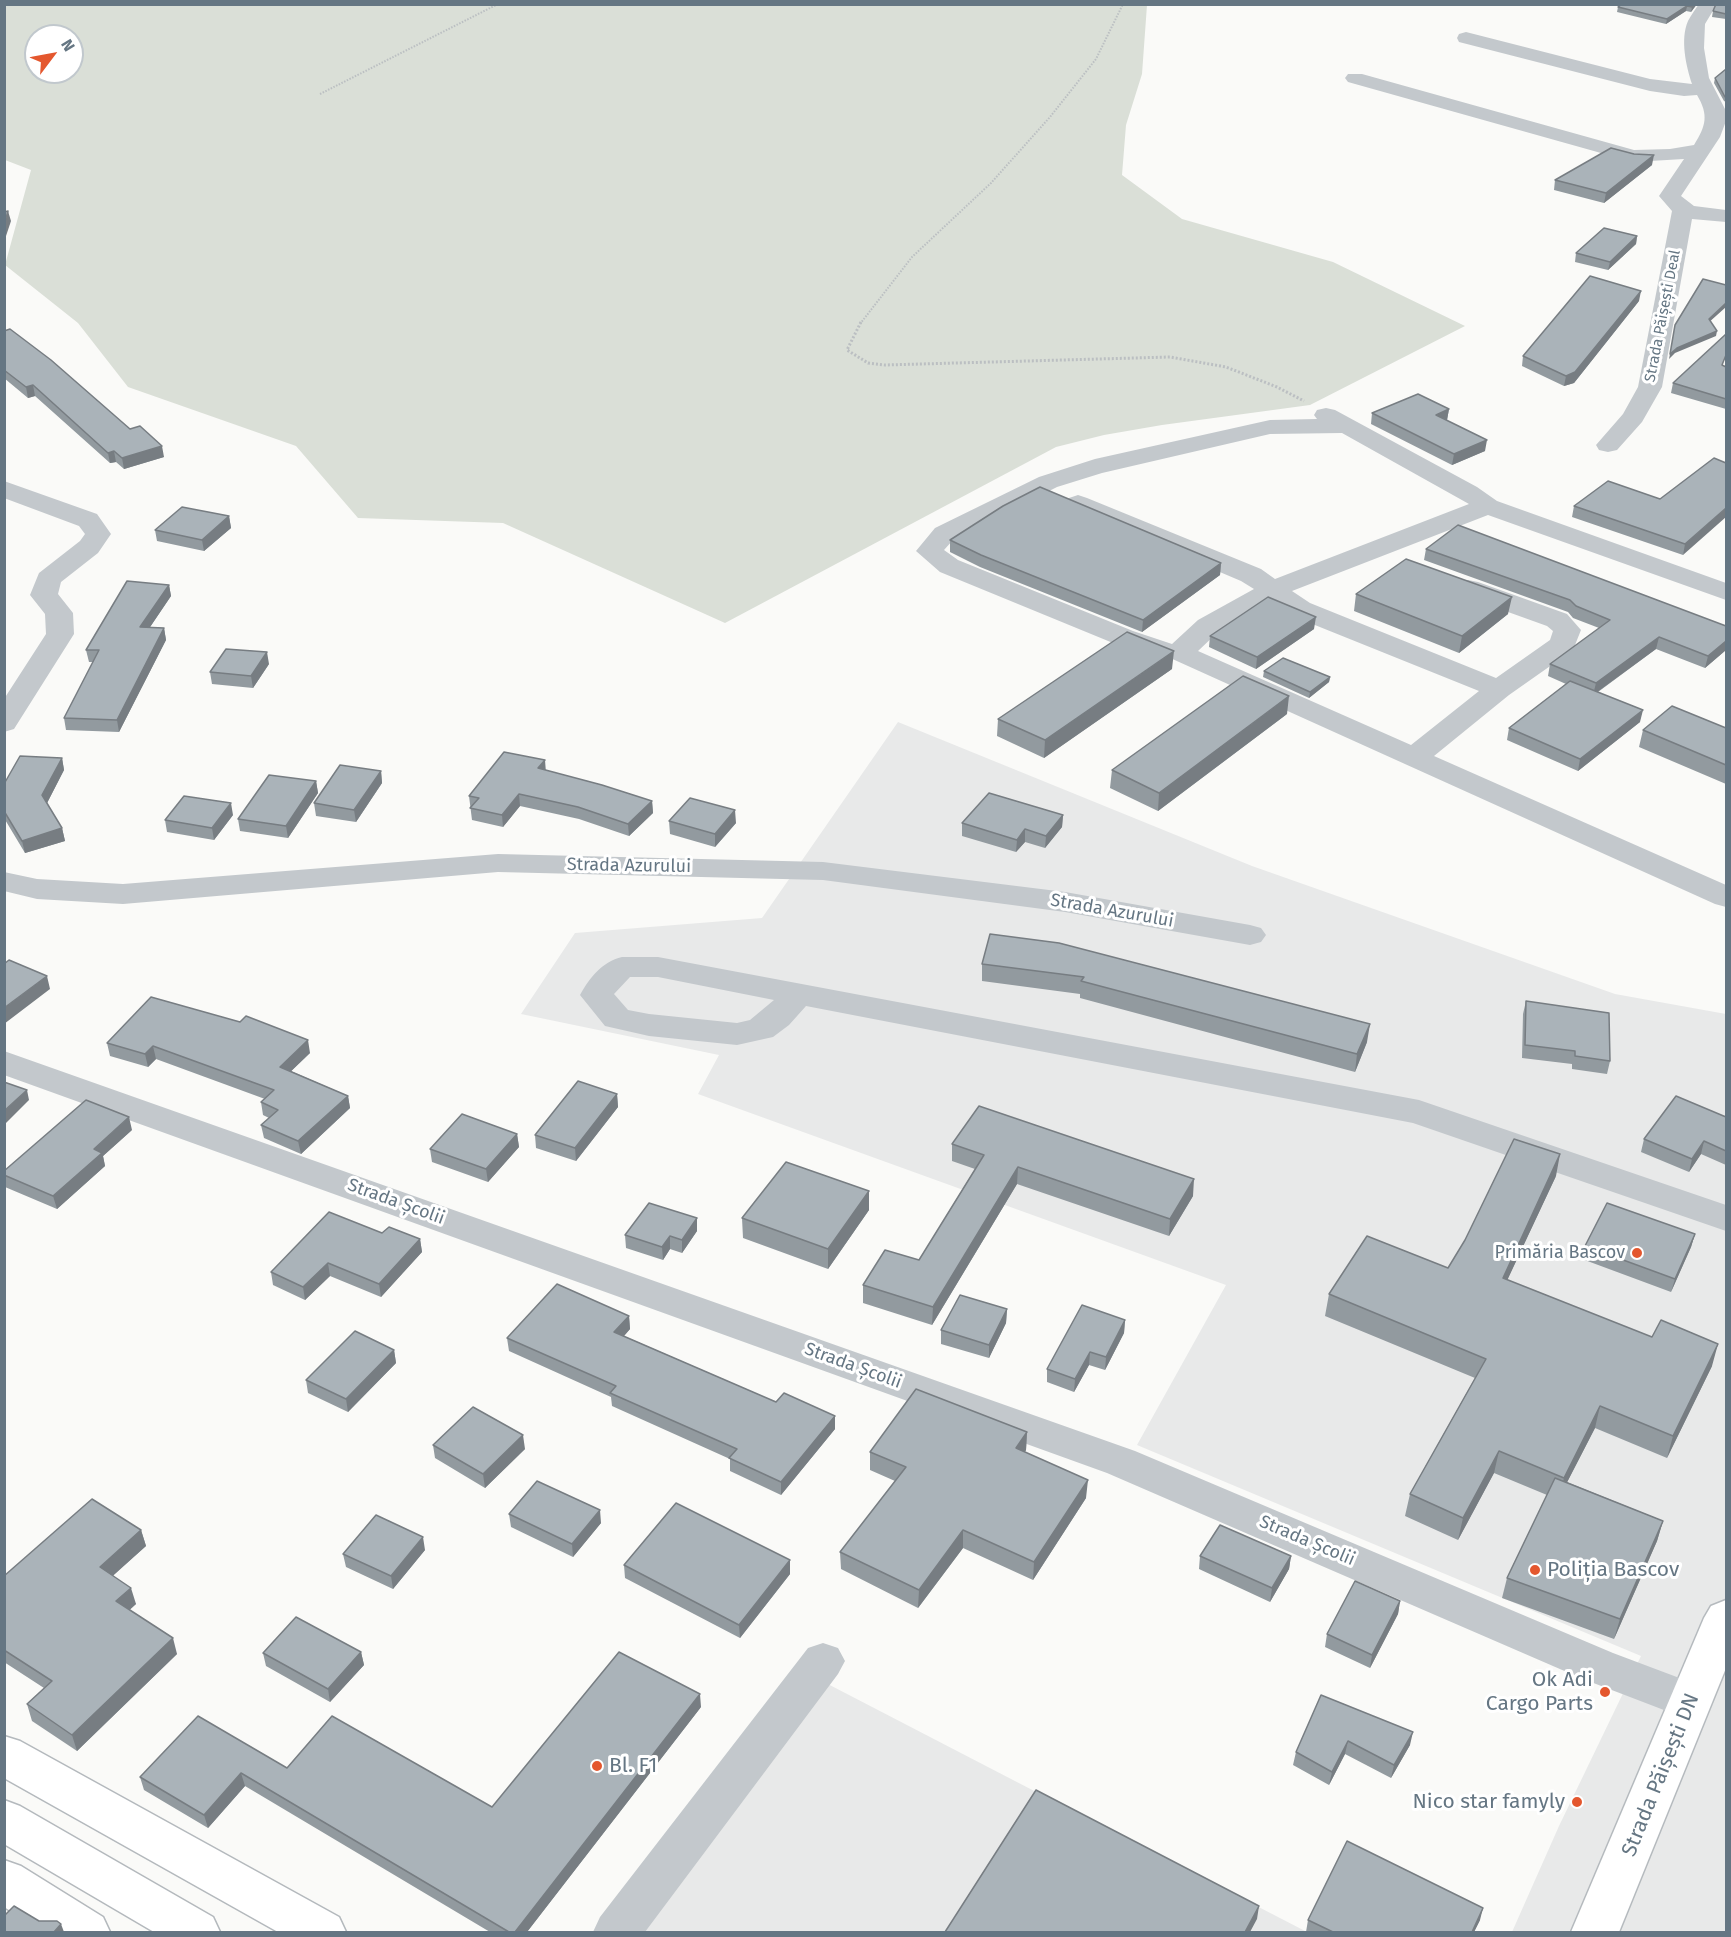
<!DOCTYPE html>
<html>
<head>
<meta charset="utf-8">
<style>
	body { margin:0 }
	#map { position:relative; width:1731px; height:1937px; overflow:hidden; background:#fafaf8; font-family:"Fira Sans",sans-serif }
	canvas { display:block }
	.frame { position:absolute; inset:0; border:6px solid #657683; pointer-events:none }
	.north { position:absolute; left:24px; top:24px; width:60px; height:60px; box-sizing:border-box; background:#fff; border:2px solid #c1c8cd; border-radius:50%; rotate:58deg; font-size:16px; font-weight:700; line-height:24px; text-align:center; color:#657683 }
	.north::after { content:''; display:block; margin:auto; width:21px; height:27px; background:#e4572e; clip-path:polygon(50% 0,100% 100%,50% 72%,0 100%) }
</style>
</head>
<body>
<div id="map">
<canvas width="1731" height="1937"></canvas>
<div class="frame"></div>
<div class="north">N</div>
</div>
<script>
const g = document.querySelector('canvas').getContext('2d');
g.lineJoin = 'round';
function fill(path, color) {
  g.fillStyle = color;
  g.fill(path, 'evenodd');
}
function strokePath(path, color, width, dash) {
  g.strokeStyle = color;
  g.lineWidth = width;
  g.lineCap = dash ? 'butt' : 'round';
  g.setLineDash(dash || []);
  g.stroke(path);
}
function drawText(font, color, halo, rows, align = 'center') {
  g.font = font + ' "Fira Sans",sans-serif';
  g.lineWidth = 6;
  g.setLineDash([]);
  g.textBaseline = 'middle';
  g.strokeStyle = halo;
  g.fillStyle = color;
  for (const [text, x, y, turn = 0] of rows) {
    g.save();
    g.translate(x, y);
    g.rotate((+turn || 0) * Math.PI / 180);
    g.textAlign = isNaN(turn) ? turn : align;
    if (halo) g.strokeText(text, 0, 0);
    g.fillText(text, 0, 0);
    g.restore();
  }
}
fill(new Path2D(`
	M898,722L1252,866L1615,994L1726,1014V1932H1512L1559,1826L1641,1656L1137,1445L1226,1285L698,1094L719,1055L521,1014L575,933L762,918Z
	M822,1681L1013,1780L1307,1932H630Z`), '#e8e9e9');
fill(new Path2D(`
	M5,4L1147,5L1142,74L1126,125L1122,175L1182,219L1333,262L1465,326L1310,405L1162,425L1104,435L1056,447L725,623L503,523L358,518L296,446L128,387L78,323L5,265L31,170L5,160ZM36,36H72V72H36Z`), '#dadfd7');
const major = new Path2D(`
	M1726,1600V1668L1619,1932H1571L1704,1618L1711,1606Z`);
const highway = new Path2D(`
	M4,1736L20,1741L339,1917L346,1932H278L4,1778Z
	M4,1800L20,1806L213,1917L220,1932H154L4,1844Z
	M4,1860L21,1866L103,1917L110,1932H45L4,1907Z`);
strokePath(major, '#b5babe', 3);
strokePath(highway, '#b4b9bd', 3);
strokePath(new Path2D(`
	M320,94L498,4
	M860,324L912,257L991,183L1050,117L1096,59L1123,4`), '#bbbfc2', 2, [1.5, 1.5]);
strokePath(new Path2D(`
	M861,322L847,350L868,363L885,365L1170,357L1226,367L1277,387L1304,401`), '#bbbfc2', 3, [2, 2]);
fill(new Path2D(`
	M1699,4H1717L1705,24L1704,48L1709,78L1725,109L1726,121L1720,137L1681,196L1694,206L1726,210V222L1692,219L1662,387L1642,422L1617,450L1608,452L1599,450L1596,445L1623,414L1638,387L1672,211L1659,196L1684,159L1633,162L1348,82L1345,78L1348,74H1362L1634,150L1670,149L1694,145C1706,126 1709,115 1697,95L1684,96L1650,91L1459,42L1457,38L1459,34L1466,32L1650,79L1692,84C1686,66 1680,39 1688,21C1691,15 1695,10 1699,4Z
	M1326,408L1335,410L1477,487L1497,501L1726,583V600L1488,515L1292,591L1310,603L1496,678L1550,640L1553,631L1547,626L1458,594L1454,588L1458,582L1468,580L1478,582L1567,614L1581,630L1573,650L1509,695L1434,756L1726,885V907L1715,904L1168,657L1152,656L1113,643L940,572L916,551L935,528L1039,477L1095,459L1270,420L1317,419L1314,415L1317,410ZM1342,433L1469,504L1275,579L1261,569L1087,498L1078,495L1069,498L1065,503L1069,508L1241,581L1254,589L1198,620L1172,644L1133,631L958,560L944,550L953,540L1057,487L1102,473L1270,434ZM1271,602L1290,615L1479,691L1411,745L1198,651L1218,632Z
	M4,481L97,514L111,534L98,553L61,582L58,594L73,613L74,634L14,729L4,732V699L46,634L45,614L30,595L39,573L80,541L85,534L79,526L4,498Z
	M498,854L823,862L1065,892L1250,925L1261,928L1266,935L1261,942L1250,945L1065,912L823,880L498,872L123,904L37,899L4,891V872L37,879L123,884Z
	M622,957H658L1419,1100L1726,1205V1231L1413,1123L806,1006L789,1025L773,1037L737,1045L649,1036L605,1026L580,995C590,977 602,962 622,957ZM630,977H658L774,1000L750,1020L737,1023L649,1014L628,1010L614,994Z
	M4,1051L1135,1451L1613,1653L1706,1688L1712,1701L1706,1714L1690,1720L1583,1679L1107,1473L4,1075Z
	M823,1643L838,1648L845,1661L838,1674L645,1932H593L600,1917L808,1648Z`), '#c3c8cc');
fill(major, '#fff');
fill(highway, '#fff');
fill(new Path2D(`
	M1697,4L1691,12L1686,11L1666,24L1617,12L1618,7Z
	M1726,4V19L1712,17L1713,11Z
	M1726,69V102L1724,101L1714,83L1715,78Z
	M1634,154L1652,165L1604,203L1554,190L1555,180Z
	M1637,236L1636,244L1608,270L1575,262L1576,253Z
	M1639,301L1574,383L1564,386L1522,366L1523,356Z
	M4,331L130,429L164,457L124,469L116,462L110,463L35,396L28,398L4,378Z
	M1724,366L1726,367V409L1671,393L1673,383Z
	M1449,409L1447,420L1485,451L1452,465L1371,424L1372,413Z
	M1726,463L1683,555L1572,517L1574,506L1660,499Z
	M229,516L231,528L204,551L157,541L155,530Z
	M950,540L1221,563L1220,575L1142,632L980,567L950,552Z
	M1426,549L1726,626V650L1705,668L1656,649L1598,692L1640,722L1578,771L1507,740L1509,728L1566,684L1548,676L1550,664L1599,628L1573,618L1568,612L1424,560Z
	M169,585L171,596L150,627L164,628L166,640L119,732L66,730L64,718L93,662H89L86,650Z
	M1356,594L1508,614L1459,653L1354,611Z
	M1314,629L1256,669L1209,647L1210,636Z
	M269,664L253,688L212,684L210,672Z
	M1172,669L1044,758L997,736L998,719Z
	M1264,671L1330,677L1329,682L1309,698L1263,677Z
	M1287,714L1158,811L1110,788L1112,770Z
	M1726,728V784L1639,747L1643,730Z
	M62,758L64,770L47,803L62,828L65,841L25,853L4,818V784Z
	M545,760V770L652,801L653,813L629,836L579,819L520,806L503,827L472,820L469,796Z
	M381,771L382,783L356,822L316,816L314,803Z
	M316,781L318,793L288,838L240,831L238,819Z
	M233,815L214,840L167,832L165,820Z
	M1063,815L1062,827L1045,848L1025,842L1016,852L962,836V823Z
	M669,821L736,823L715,847L670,834Z
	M990,934L1367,1042L1355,1072L1080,998V994L982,981V964Z
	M1526,1001L1610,1061L1607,1074L1572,1069V1064L1522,1058L1523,1014Z
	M107,1043L310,1053L291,1071L348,1096L350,1108L301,1154L264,1138L261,1125L269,1118L263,1115L261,1102L265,1099L156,1059L148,1067L110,1056Z
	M617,1094L618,1107L576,1161L536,1148L535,1135Z
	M1726,1117V1165L1701,1154L1689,1172L1641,1152L1644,1139Z
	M132,1130L103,1156L105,1166L57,1209L5,1187L4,1183V1171Z
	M517,1134L519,1147L488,1182L432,1162L430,1149Z
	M952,1144L1193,1196L1169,1236L1017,1184L932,1325L863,1303V1285L919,1260L975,1169L952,1161Z
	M1556,1176L1507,1280L1712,1366L1667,1458L1595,1428L1567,1482L1663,1521L1657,1541L1614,1639L1502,1598L1507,1578L1547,1495L1494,1473L1458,1540L1405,1516L1410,1494L1475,1378L1325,1316L1329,1294L1448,1268Z
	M869,1191V1210L828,1269L743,1238L742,1218Z
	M697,1218V1231L682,1253L670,1249L663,1260L626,1248L625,1235Z
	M1695,1234L1691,1247L1671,1292L1582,1259L1585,1246Z
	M420,1239L422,1252L381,1297L330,1276L305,1300L273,1285L271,1272Z
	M1007,1309L1006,1323L989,1358L941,1344V1330Z
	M629,1316L630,1329L624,1336L776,1402L835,1416V1429L781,1495L730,1471V1459L612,1406L611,1397L509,1351L507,1338Z
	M1125,1320L1124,1333L1105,1370L1089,1365L1074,1392L1047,1382V1369Z
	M394,1350L396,1363L348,1412L308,1393L306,1380Z
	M1027,1432L1026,1450L1025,1452L1086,1498L1033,1580L963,1548L918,1608L841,1569L840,1552L895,1481L870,1470V1452Z
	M433,1445L525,1449L485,1488L435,1458Z
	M509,1514L601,1523L573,1557L511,1527Z
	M141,1530L146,1546L113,1575L136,1604L129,1610L177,1654L77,1751L32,1721L27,1704L44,1688L4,1662V1576Z
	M425,1550L393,1589L346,1567L343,1554Z
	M1200,1556H1291L1289,1569L1270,1602L1199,1569Z
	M624,1565L790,1574L740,1638L625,1578Z
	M1400,1601L1398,1614L1370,1668L1325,1647L1327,1634Z
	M361,1652L364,1665L330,1702L266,1666L263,1653Z
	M1321,1695L1410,1745L1391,1778L1345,1754L1329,1785L1293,1765L1296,1752Z
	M701,1707L527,1932H490L245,1786L208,1828L144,1790L140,1777L287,1768L492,1807Z
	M1308,1920H1480L1474,1932H1306Z`), '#929a9f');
fill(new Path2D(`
	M1693,4H1697L1691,12L1692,7Z
	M1687,6L1686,11L1666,24L1667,19Z
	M1654,155L1652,165L1604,203L1606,193Z
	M8,211L11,221L4,242V225Z
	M1637,236L1636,244L1608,270L1610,262Z
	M1641,291L1639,301L1574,383L1564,386L1566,376Z
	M1726,303V307L1707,324L1709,319Z
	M1717,331L1716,336L1675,353L1669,359L1670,354L1677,348Z
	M33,385L35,396L28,398L26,387Z
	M1449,409L1447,420L1436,415Z
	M1487,440L1485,451L1452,465L1454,454Z
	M162,446L164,457L124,469L122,458Z
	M114,451L116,462L110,463L108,453Z
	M1726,508V517L1683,555L1685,544Z
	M229,516L231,528L204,551L202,540Z
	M1221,563L1220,575L1142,632L1143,620Z
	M169,585L171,596L142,639L140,627Z
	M1512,597L1508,614L1459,653L1462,636Z
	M1316,617L1314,629L1256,669L1257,657Z
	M164,628L166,640L119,732L117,720Z
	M1659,637L1656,649L1593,695L1596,683Z
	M1726,641V650L1705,668L1708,656Z
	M1174,651L1172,669L1044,758L1045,740Z
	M267,652L269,664L253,688L251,676Z
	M1330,677L1329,682L1309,698L1310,692Z
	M1289,696L1287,714L1158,811L1159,793Z
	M1643,710L1640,722L1578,771L1580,759Z
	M62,758L64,770L45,807L42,795Z
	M545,760L546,773L538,768Z
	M381,771L382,783L356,822L354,810Z
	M316,781L318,793L288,838L286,826Z
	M519,794L520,806L503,827L502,815Z
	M652,801L653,813L629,836L628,824Z
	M231,803L233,815L214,840L212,828Z
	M735,810L736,823L715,847V834Z
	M1063,815L1062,827L1045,848L1046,836Z
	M62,828L65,841L25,853L22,841Z
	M1025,829V842L1016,852L1017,840Z
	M47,976L50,989L4,1024V1008Z
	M1370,1024L1367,1042L1355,1072L1357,1054Z
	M308,1040L310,1053L282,1080L280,1067Z
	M153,1046L156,1059L148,1067L145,1054Z
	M27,1090L29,1100L4,1125V1111Z
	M617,1094L618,1107L576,1161L575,1148Z
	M348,1096L350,1108L301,1154L298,1141Z
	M129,1117L132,1130L103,1156L105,1166L57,1209L53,1196L94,1149Z
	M517,1134L519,1147L488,1182L486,1169Z
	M1704,1141L1701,1154L1689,1172L1692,1159Z
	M1560,1154L1556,1176L1498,1300L1503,1278Z
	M1018,1167L1017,1184L932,1325L933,1307Z
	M1194,1179L1193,1196L1169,1236L1170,1219Z
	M869,1191V1210L828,1269V1249Z
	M697,1218V1231L682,1253V1240Z
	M1695,1234L1691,1247L1671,1292L1675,1279Z
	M670,1236V1249L663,1260L662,1247Z
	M420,1239L422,1252L381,1297L379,1284Z
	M328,1263L330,1276L305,1300L303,1287Z
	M1007,1309L1006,1323L989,1358V1345Z
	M629,1316L630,1329L616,1345L614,1332Z
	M1125,1320L1124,1333L1105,1370L1106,1357Z
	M1718,1344L1712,1366L1667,1458L1673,1436Z
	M394,1350L396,1363L348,1412L346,1399Z
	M1090,1352L1089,1365L1074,1392L1075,1379Z
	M1600,1406L1595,1428L1558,1500L1564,1478Z
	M835,1416V1429L781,1495V1482Z
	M1027,1432L1026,1450L1015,1466L1016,1448Z
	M523,1435L525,1449L485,1488L483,1474Z
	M1499,1451L1494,1473L1458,1540L1463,1518Z
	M1088,1480L1086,1498L1033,1580L1034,1562Z
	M600,1510L601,1523L573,1557L572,1544Z
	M1663,1521L1657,1541L1614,1639L1620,1619Z
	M141,1530L146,1546L105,1583L100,1567Z
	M963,1530V1548L918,1608L919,1590Z
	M423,1537L425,1550L393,1589L391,1576Z
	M1291,1556L1289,1569L1270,1602L1272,1588Z
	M790,1560V1574L740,1638L739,1625Z
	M131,1588L136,1604L121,1618L116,1601Z
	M1400,1601L1398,1614L1370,1668L1372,1655Z
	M173,1638L177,1654L77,1751L72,1735Z
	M361,1652L364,1665L330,1702L328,1689Z
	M700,1694L701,1707L527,1932H515Z
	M1413,1732L1410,1745L1391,1778L1394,1765Z
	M1348,1741L1345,1754L1329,1785L1332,1772Z
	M241,1773L245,1786L208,1828L204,1815Z
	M1259,1906L1257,1919L1250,1932H1245Z
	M1483,1908L1480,1920L1474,1932H1472Z
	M61,1924L64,1932H54Z`), '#777d82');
const building = new Path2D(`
	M1622,4H1693L1692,7L1687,6L1667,19L1618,7Z
	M1716,4H1726V14L1713,11Z
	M1726,69V97H1725L1715,78Z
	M1611,148L1634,154L1654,155L1606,193L1555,180Z
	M8,211L4,225V212Z
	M1604,228L1637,236L1610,262L1576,253Z
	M1590,276L1641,291L1575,372L1566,376L1523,356Z
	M1703,279L1726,285V303L1709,319L1717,331L1677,348L1670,354L1675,325Z
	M10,329L51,360L130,429L140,426L162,446L122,458L114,451L108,453L33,385L26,387L4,370V331Z
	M1726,334V355L1722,365L1726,367V399L1673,383Z
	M1418,394L1449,409L1436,415L1487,440L1454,454L1372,413Z
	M1714,458L1726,463V508L1685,544L1574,506L1608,481L1660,499Z
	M1040,487L1221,563L1143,620L981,555L950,540L1003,506Z
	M182,507L229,516L202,540L155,530Z
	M1458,525L1726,626V641L1708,656L1659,637L1596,683L1550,664L1610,620L1576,606L1570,600L1426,549Z
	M1406,559L1512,597L1462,636L1356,594Z
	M127,581L169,585L140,627L164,628L117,720L64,718L99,650H86Z
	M1268,597L1316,617L1257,657L1210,636Z
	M1127,632L1174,651L1045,740L998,719Z
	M226,649L267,652L251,676L210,672Z
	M1283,658L1330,677L1310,692L1264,671Z
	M1243,676L1289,696L1159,793L1112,770Z
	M1570,681L1643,710L1580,759L1509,728Z
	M1672,706L1726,728V765L1643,730Z
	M504,752L545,760L538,768L602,785L652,801L628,824L578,807L519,794L502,815L470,808L479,798L469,796Z
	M20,756L62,758L42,795L62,828L22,841L4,811V784Z
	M340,765L381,771L354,810L314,803Z
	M269,775L316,781L286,826L238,819Z
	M989,793L1063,815L1046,836L1025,829L1017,840L962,823Z
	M184,796L231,803L212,828L165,820Z
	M690,798L735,810L715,834L669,821Z
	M990,934L1059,943L1370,1024L1357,1054L1081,981L1084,977L982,964Z
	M9,960L47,976L4,1008V964Z
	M151,997L240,1022L246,1016L308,1040L280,1067L348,1096L298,1141L261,1125L278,1110L261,1102L274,1090L153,1046L145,1054L107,1043Z
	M1526,1001L1609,1013L1610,1061L1575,1056V1051L1525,1045Z
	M578,1081L617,1094L575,1148L535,1135Z
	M4,1082L27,1090L4,1111Z
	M1676,1096L1726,1117V1151L1704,1141L1692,1159L1644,1139Z
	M86,1100L129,1117L94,1149L102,1153L53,1196L4,1175V1171Z
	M979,1106L1194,1179L1170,1219L1018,1167L933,1307L863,1285L885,1250L919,1260L984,1155L952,1144Z
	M462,1114L517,1134L486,1169L430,1149Z
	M1514,1139L1560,1154L1503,1278L1652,1337L1661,1320L1718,1344L1673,1436L1600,1406L1564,1478L1499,1451L1463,1518L1410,1494L1486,1359L1329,1294L1367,1236L1448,1268L1465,1240Z
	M786,1162L869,1191L828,1249L742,1218Z
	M649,1203L697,1218L682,1240L670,1236L662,1247L625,1235Z
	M1607,1203L1695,1234L1675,1279L1585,1246Z
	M329,1212L382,1233L389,1227L420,1239L379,1284L328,1263L303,1287L271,1272Z
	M557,1284L629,1316L614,1332L776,1402L784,1393L835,1416L781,1482L729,1458L737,1449L610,1393L616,1386L507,1338Z
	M960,1295L1007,1309L989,1345L941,1330Z
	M1082,1305L1125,1320L1106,1357L1090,1352L1075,1379L1047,1369Z
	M355,1331L394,1350L346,1399L306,1380Z
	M916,1389L1027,1432L1016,1448L1088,1480L1034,1562L963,1530L919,1590L840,1552L906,1467L870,1452Z
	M473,1407L523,1435L483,1474L433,1445Z
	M1555,1478L1663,1521L1620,1619L1507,1578Z
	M537,1481L600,1510L572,1544L509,1514Z
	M92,1499L141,1530L100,1567L131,1588L116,1601L173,1638L72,1735L27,1704L52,1681L4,1650V1576Z
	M676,1503L790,1560L739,1625L624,1565Z
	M376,1515L423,1537L391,1576L343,1554Z
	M1220,1525L1291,1556L1272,1588L1200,1556Z
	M1355,1581L1400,1601L1372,1655L1327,1634Z
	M296,1617L361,1652L328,1689L263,1653Z
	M619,1652L700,1694L515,1932H509L241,1773L204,1815L140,1777L198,1716L287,1768L332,1716L492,1807Z
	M1321,1695L1413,1732L1394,1765L1348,1741L1332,1772L1296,1752Z
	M1036,1790L1259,1906L1245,1932H945Z
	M1347,1841L1483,1908L1472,1932H1333L1308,1920Z
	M14,1906L39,1921H57L61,1924L54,1932H4V1916Z`);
fill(building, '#aab3b9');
strokePath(building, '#777d82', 1.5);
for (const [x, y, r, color] of [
	[1637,1253,6,"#e4572e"],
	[1535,1570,6,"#e4572e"],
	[1605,1692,6,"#e4572e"],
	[597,1766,6,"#e4572e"],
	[1577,1802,6,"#e4572e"]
]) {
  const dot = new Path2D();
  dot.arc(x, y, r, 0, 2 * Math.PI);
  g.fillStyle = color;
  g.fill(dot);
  strokePath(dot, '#fff', 2);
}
drawText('15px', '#657683', '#fff', [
	["Strada Păișești Deal",1663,316,-79]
]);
drawText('18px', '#657683', '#fff', [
	["Strada Azurului",629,866,1],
	["Strada Azurului",1112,911,10],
	["Strada Școlii",396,1202,20],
	["Strada Școlii",853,1366,20],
	["Strada Școlii",1307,1541,23]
]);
drawText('18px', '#657683', '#fff', [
	["Primăria Bascov",1625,1253]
], 'right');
drawText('21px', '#657683', '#fff', [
	["Poliția Bascov",1547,1570],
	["Ok Adi",1593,1680,"right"],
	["Cargo Parts",1593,1704,"right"],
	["Bl. F1",609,1766],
	["Nico star famyly",1565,1802,"right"]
], 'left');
drawText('21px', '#657683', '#fff', [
	["Strada Păișești DN",1661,1775,-68]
]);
</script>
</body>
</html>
